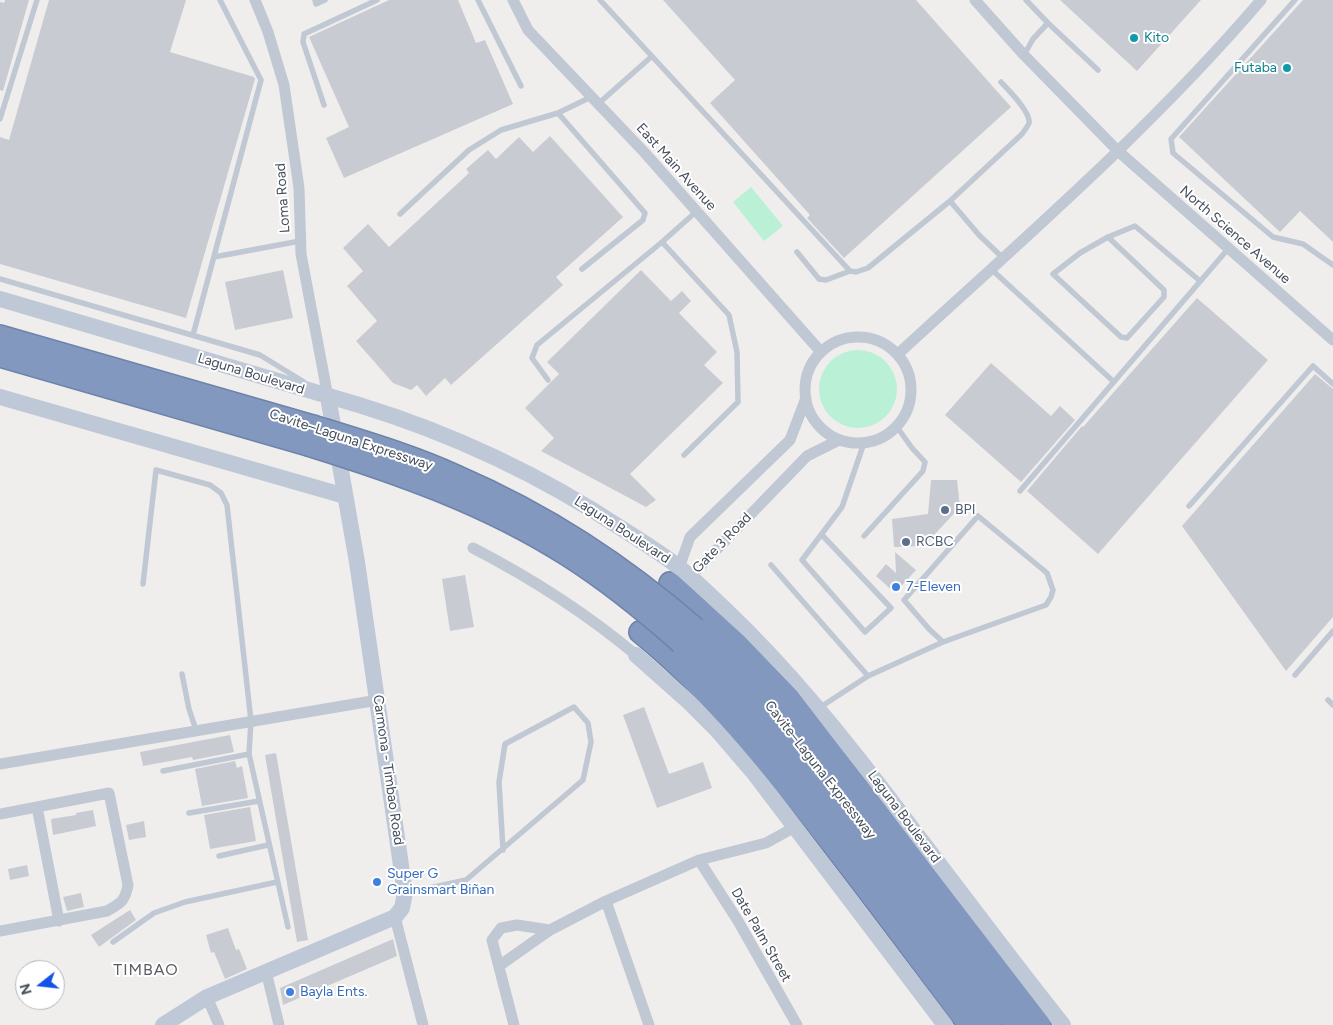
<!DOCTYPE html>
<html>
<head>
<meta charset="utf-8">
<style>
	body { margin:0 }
	#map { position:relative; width:1333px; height:1025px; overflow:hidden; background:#f0eeed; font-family:Figtree,sans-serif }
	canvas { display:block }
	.north { position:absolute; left:15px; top:960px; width:50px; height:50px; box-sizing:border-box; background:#fff; border:1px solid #b5b8bd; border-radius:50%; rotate:254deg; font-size:14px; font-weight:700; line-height:20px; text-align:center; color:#454e5b }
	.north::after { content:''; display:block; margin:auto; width:18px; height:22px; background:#1353e5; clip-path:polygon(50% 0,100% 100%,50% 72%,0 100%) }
</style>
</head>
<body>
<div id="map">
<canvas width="1333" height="1025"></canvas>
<div class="north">N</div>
</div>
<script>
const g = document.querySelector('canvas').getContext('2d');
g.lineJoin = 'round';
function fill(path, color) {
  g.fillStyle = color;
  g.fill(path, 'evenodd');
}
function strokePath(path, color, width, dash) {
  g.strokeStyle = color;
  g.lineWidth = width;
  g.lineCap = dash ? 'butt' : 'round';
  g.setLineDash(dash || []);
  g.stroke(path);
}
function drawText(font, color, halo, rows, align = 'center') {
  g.font = font + ' Figtree,sans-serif';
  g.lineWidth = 4;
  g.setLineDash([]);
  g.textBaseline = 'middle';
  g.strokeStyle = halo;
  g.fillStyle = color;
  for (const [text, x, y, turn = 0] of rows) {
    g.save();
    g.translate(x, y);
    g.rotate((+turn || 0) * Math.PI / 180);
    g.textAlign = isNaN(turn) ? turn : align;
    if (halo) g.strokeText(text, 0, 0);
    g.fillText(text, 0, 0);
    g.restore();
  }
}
fill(new Path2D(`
	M751,187L783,226L764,241L733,202Z
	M819 389a39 39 0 1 1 78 0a39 39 0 1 1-78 0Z`), '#b9f0d6');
fill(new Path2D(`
	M5,0H29L3,91L0,90V2L4,3Z
	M49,0H186L170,52L254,77L255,79L186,318L0,264V137L9,140Z
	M389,0H458L476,43L485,40L513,104L344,178L326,138L349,127L309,37Z
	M663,0H916L1011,107L844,258L807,218L810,215L710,103L735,80Z
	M1060,0H1201L1137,71Z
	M1303,0H1333V242L1300,211L1280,232L1179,137Z
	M550,136L623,217L556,277L563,285L451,385L445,378L426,396L417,385L411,390L393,383L356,341L377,321L347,286L363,271L343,248L368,224L389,247L469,173L466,169L488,150L496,159L519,137L533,152Z
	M283,270L293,318L235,330L225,282Z
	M641,270L671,301L682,291L691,301L679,313L717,352L704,365L723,383L630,474L656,500L646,507L541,451L554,438L525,408L559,374L547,362Z
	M1197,298L1268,360L1098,554L1027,491L1082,426L1083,427Z
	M991,363L1051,416L1060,406L1075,420L1021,482L945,415Z
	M1315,374L1333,389V617L1286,671L1182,526Z
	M931,480H957L960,507L924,546L894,547L892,519L928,514Z
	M895,552L916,570L895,593L876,576L886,564L896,573Z
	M465,575L474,627L450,631L442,579Z
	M644,707L669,774L703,762L712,788L657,808L623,715Z
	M230,735L234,752L193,760L192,757L143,766L140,752Z
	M276,753L308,940L297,942L265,755Z
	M235,761L237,768L242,766L248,798L202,806L195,769Z
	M250,807L256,841L210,849L204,815Z
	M93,810L96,826L53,835L51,819L76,815V813Z
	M144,821L146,837L129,840L126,825Z
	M27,865L29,876L10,880L8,869Z
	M81,893L84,907L67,911L63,897Z
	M130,910L136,920L99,947L91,935Z
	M228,928L236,950L239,949L247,969L225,979L214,952L211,953L206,935Z
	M393,939L397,956L283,1005L280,988Z`), '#c9cbd3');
const highway = new Path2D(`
	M0,336L313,426
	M0,356L308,445
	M670,583L737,644L788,697L1040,1025
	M695,628L744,676L815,760L905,881L1016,1025
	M640,632C711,690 767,760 823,832C873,896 921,961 969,1025
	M681,643C802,755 890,896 991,1025`);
strokePath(highway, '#6e83aa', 24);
strokePath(new Path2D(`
	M315,0L316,4L325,0
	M478,0L521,86
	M600,0L850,271L856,272L868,268L950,201L1022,134C1024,131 1028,126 1029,123C1031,112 1008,90 1001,82
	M1026,0L1048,23
	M1295,0L1171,139L1173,153L1273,237L1303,244L1333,265
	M1024,55L1033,39L1048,23L1098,70
	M598,104L651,57
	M324,105L303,42L304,34L377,0
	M558,113L645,213L643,220L582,269
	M0,119L37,0
	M950,201L979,235L1003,258
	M400,214L469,150L501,130L558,113L591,97
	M1108,237L1164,290V297L1127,338L1121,337L1053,274L1080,253L1108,237L1135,226L1200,281
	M797,252L819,279L826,280L850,271
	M214,257L300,241
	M991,269L1114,382
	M0,279L260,355L304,382
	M193,335L261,80L220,0
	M548,380L532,358L537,345L662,242
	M684,455L738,402L737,352L729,315L662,242L697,211
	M1020,491L1228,249
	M1189,506L1313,366L1333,384
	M822,535L891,608L865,632L802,560L842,507L864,443
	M864,536L923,471L925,462L912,448L897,427
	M771,565L868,676
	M143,584L156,470L210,485L221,493L227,505L251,721L249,754L288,927
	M182,674L189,709L196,730
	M1295,675L1333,631
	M1328,700L1333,705
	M819,708L868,676L943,642L1046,605L1051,597L1053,590L1047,573L978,516L904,600L929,629L943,642
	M163,771L249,754
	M189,813L259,801
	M219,856L268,845
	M407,893L466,880L583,780L591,742L588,723L574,707L505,744L499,782L503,850
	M113,942L154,913L185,902L277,882`), '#c0c8d3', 5.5);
strokePath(new Path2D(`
	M255,0L268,32L284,85L299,188L301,254L328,397
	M513,0L528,30L645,153L821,352
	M975,0L1024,55L1118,151L1333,340
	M805 390a53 53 0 1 1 106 0a53 53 0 1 1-106 0Z
	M898,354C1022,240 1151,129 1261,0
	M473,548C531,578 586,613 636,655
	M679,568L690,537L790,440L806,398
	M690,577L807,456L839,440
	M0,764L378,700
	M37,807L59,921
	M0,814L109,793L128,885C125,901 121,903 107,911L0,931
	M699,860L738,921L797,1025
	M606,901L649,1025
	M395,917L423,1025
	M499,966L550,930L606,901L699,860L766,843L795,827
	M266,971L279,1025
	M207,997L219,1025
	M514,1025L492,940L501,928L517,925L550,930`), '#c0c8d3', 11);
strokePath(new Path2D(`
	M0,299L359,405C454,434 542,476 624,530C643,542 662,554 680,568C696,581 711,596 726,610C788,669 841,735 893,803C949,877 1005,952 1063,1025
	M0,397L345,496
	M636,655L690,703L716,729L753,772L945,1025
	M163,1025L207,997L395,917L402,908L405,893L357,562L328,397`), '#bfc8d7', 16);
strokePath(highway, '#8398be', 21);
const highwayBridge = new Path2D(`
	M313,426C361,441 410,455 456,476C546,515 621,564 695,628
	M308,445C398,473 487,504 567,555C608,581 645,611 681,643`);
strokePath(highwayBridge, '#6e83aa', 24, []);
strokePath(highwayBridge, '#8398be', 21);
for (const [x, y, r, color] of [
	[1134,38,5,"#0f9aa8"],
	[1287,68,5,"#0f9aa8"],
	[945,510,5,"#5c6f8a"],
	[906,542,5,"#5c6f8a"],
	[896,587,5,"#3f7fe0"],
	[377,882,5,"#3f7fe0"],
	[290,992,5,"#3f7fe0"]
]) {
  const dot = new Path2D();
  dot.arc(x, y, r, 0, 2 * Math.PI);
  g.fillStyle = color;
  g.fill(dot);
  strokePath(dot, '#fff', 2);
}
drawText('14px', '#0d838f', '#fff', [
	["Kito",1144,38],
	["Futaba",1277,68,"right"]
], 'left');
drawText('14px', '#454e5b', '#fff', [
	["East Main Avenue",676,167,48],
	["Loma Road",283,198,-94],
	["North Science Avenue",1235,235,41],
	["Laguna Boulevard",251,374,17],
	["Cavite–Laguna Expressway",351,440,18],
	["Laguna Boulevard",622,530,33],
	["Gate 3 Road",722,543,-46],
	["Carmona - Timbao Road",388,770,82],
	["Cavite–Laguna Expressway",820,770,52],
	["Laguna Boulevard",904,817,53],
	["Date Palm Street",761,935,60]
]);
drawText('14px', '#4e5e75', '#fff', [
	["BPI",955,510],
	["RCBC",916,542]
], 'left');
drawText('14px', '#366cbe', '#fff', [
	["7-Eleven",906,587],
	["Super G",387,874],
	["Grainsmart Biñan",387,890],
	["Bayla Ents.",300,992]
], 'left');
g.letterSpacing = '1px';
drawText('16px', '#5a5d63', '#fff', [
	["TIMBAO",146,970]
]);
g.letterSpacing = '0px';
</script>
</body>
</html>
